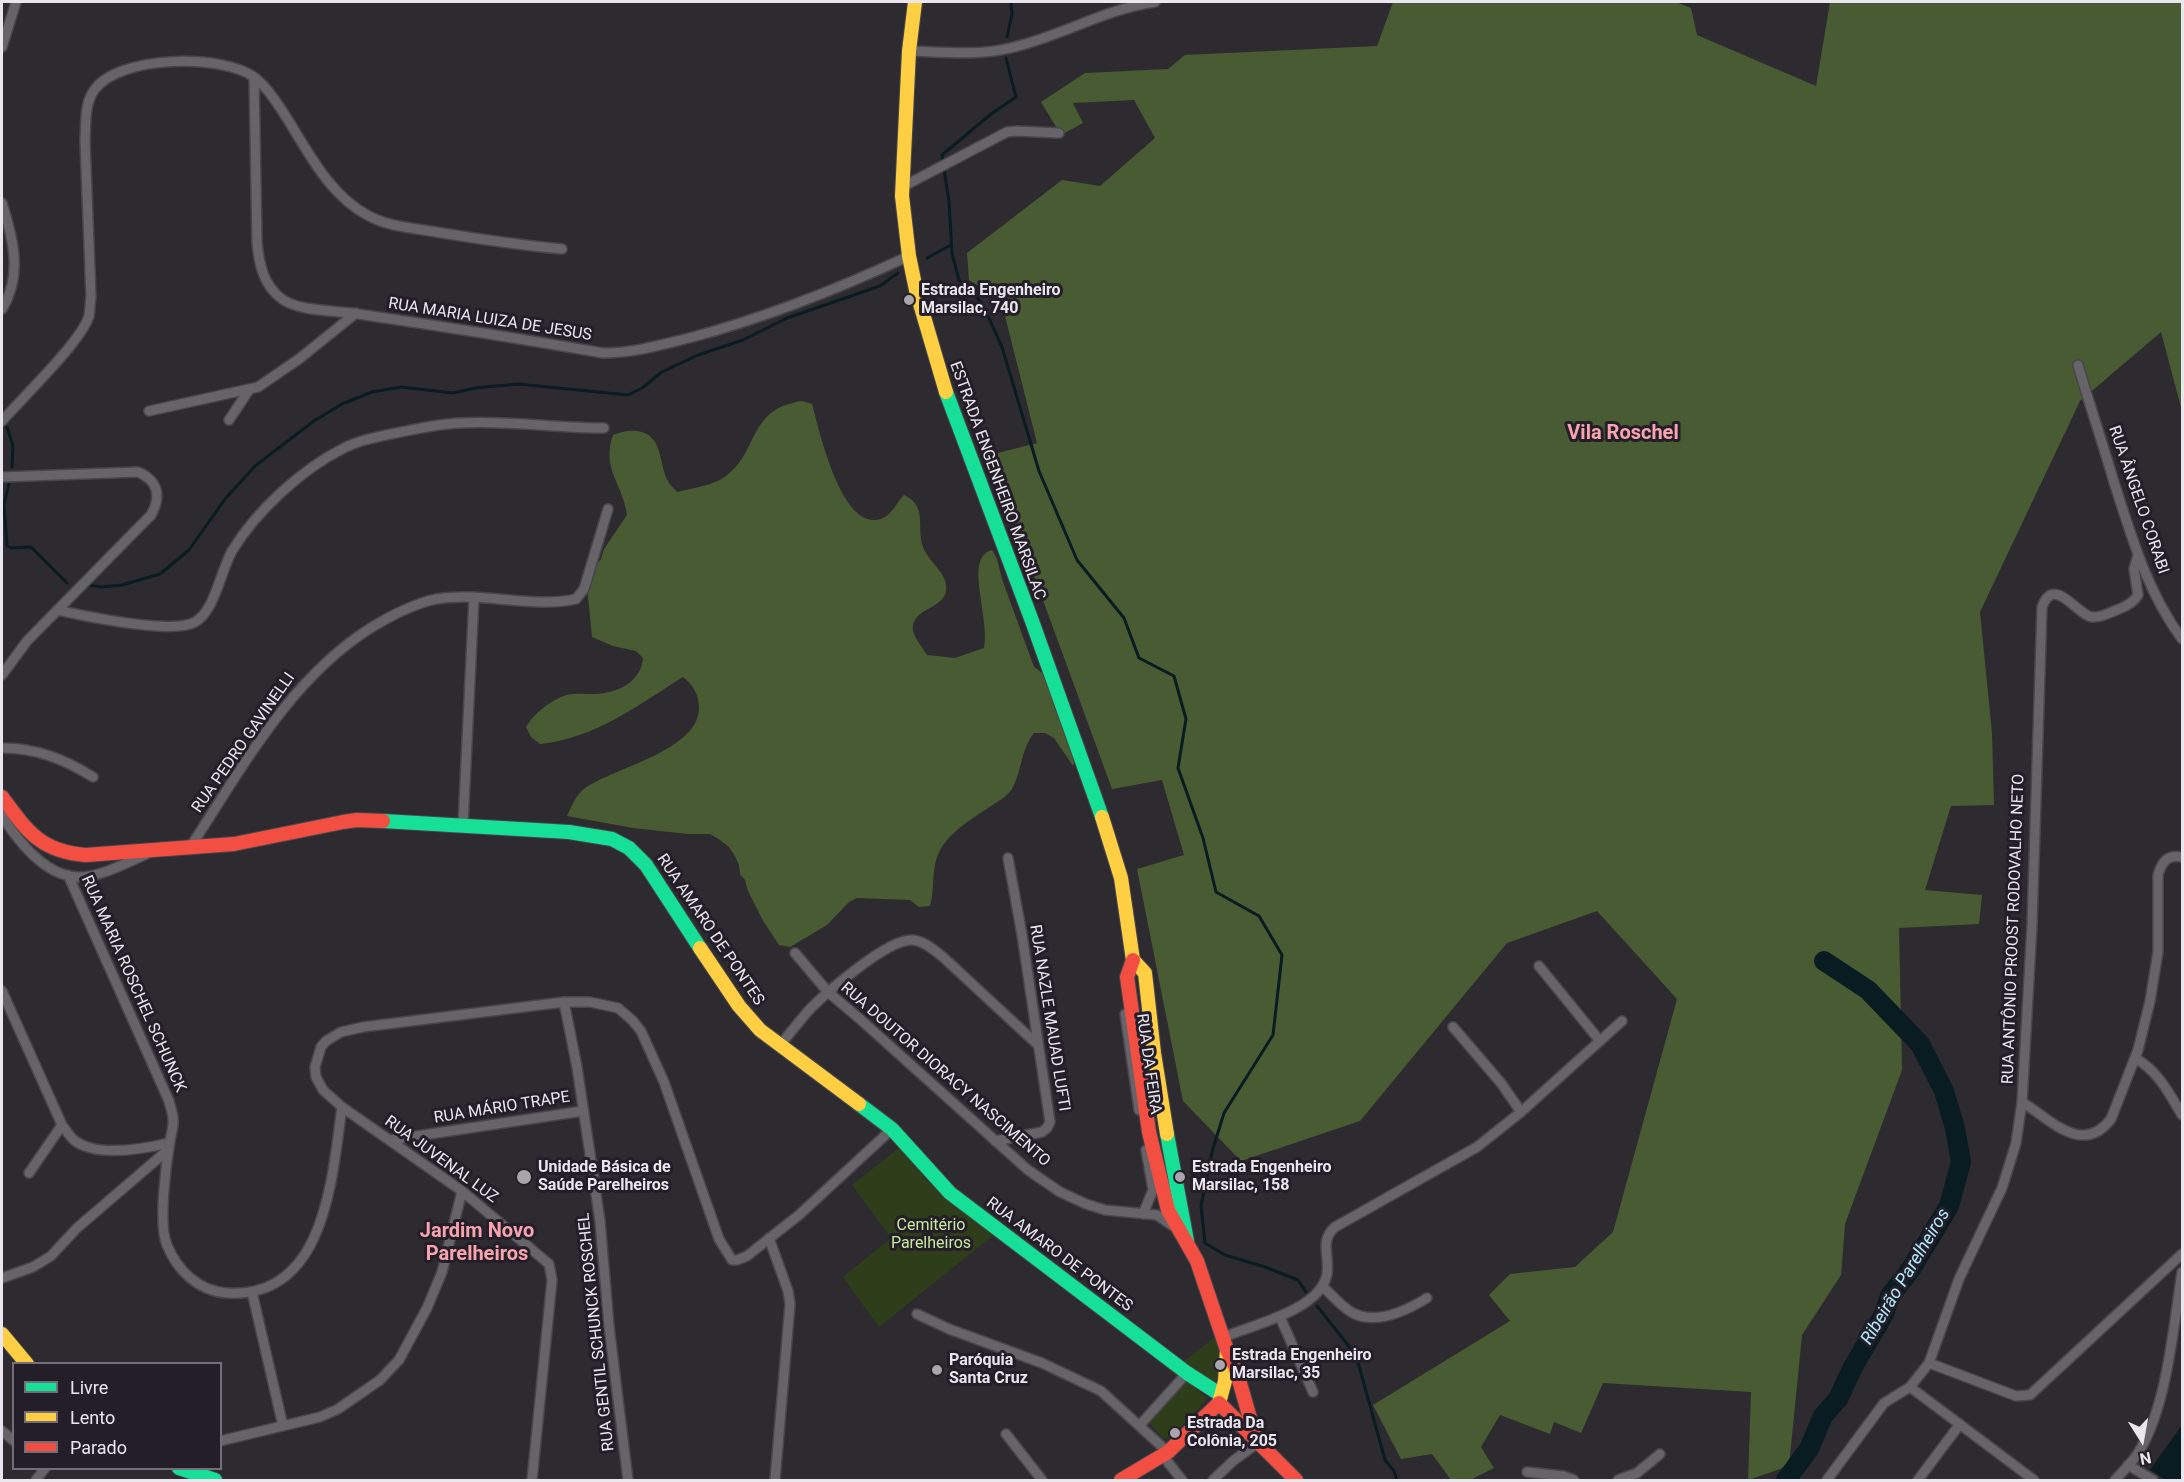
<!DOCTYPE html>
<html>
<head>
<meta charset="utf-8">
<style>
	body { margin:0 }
	#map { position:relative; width:2184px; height:1482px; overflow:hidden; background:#2e2b30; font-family:Roboto,sans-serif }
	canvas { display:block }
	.frame { position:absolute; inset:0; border:3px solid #eae6ed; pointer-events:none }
	.legend { position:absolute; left:12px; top:1362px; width:210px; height:108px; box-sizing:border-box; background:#241e29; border:2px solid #736e77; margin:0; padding:8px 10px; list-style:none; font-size:18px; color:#eae6ed }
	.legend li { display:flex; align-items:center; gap:12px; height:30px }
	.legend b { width:30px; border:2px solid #736e77 }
	.north { position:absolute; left:2112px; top:1410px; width:60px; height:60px; -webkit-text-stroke:4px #241e29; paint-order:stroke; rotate:169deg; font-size:16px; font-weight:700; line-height:24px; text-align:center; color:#eae6ed }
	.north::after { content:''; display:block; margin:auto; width:21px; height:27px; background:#eae6ed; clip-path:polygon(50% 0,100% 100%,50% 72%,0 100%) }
</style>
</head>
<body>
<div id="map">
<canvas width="2184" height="1482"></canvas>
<div class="frame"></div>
<ul class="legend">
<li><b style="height:8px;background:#16e098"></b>Livre</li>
<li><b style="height:8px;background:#ffcf43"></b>Lento</li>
<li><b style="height:8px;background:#f24e42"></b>Parado</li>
</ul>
<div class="north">N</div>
</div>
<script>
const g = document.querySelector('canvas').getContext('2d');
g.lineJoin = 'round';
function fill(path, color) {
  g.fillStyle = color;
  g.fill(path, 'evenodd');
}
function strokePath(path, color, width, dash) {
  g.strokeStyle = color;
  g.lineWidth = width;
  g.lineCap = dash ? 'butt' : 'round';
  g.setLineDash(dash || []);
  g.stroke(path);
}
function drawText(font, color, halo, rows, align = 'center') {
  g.font = font + ' Roboto,sans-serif';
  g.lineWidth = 6;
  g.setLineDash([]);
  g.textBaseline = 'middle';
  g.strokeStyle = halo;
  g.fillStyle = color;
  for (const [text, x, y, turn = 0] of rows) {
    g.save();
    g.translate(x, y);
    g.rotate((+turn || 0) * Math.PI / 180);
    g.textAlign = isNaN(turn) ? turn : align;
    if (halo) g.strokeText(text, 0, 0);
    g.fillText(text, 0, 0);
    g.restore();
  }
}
fill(new Path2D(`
	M900,1147L926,1180L995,1234L879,1327L843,1277L891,1238L852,1185Z
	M1219,1334L1222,1359L1217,1388L1183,1362Z
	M1187,1381L1207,1398L1206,1401L1171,1437L1164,1439L1149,1423L1183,1383Z`), '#2e3d1a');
fill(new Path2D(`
	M1393,2H1676L1691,8L1697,35L1816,86L1830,2H2182V411L2161,332L2080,401L1980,612L1992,733L1994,805L1951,806L1925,890L1982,895L1979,924L1899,928L1902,1070L1845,1224L1841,1275L1802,1335L1789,1466L1748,1480L1751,1392L1603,1383L1581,1433L1554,1422L1550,1434L1500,1415L1481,1447L1494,1468L1470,1480H1451L1432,1454L1401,1459L1373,1405L1510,1321L1489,1295L1510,1274L1575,1267L1613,1232L1677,999L1597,911L1507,943L1360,1121L1241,1161L1183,1101L1137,869L1184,855L1162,780L1112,789L990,455L1037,443L1001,300L969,280L967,253L1062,180L1100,186L1155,138L1134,100L1073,103L1083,123L1061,135L1041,102L1085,73L1168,69L1185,55L1377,46Z
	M802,401L812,404C819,429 842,536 883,518C892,514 897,502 904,495C928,506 916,528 923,547C929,563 949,574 946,591C943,610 910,608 913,631C915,639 923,648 927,655L955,658L984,648C990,625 969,568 984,555C986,552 989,551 992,550L997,559L1002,579L1034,667C1050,676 1053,692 1055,710L1066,716L1076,756L1073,766L1054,738L1045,733H1034C1021,749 1022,771 1012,789C1007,797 998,801 991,806C972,819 950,831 939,852C931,869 935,889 930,906L919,907L910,900L857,898L849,902L827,925L790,947L779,945L762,919L748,891L745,880L740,874L739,865L735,856L729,847L720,840L710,834H688L633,828L567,816C572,806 575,796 584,789C612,768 699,751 699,708C699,694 693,685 683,677C638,705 594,739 540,744L531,737L526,727C534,713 550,701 566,695C575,693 586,694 595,694C618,693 641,682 643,658L636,651L613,646L592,637L586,576L601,559L604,549L627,515C623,484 601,469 613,435C621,432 628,430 637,431C664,435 658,463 668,481C670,486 674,488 677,492C693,488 712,486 726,476C759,452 747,409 802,401Z`), '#495b32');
fill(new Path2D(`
	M2182,1425V1480H2166L2150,1470Z`), '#091c21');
strokePath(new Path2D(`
	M1007,37L1012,14L1011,2
	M1006,58L1016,97L991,114L942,155L949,202L952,253L959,280L982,303L1002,347L1039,471L1077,560L1124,618L1139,658L1174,676L1186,719L1178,768L1203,838L1216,892L1259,916L1282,955L1273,1035L1224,1113L1212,1152L1201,1206L1205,1243L1225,1255L1265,1267L1298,1280L1306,1292
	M927,258L951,245
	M7,427L13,446L12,467
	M9,484L4,504L7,546L11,548L31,547L67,583
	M88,585L102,587L122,585L160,574L189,550L225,499L255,466L314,421L342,404L372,392L401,387L453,393L475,388L518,384L628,395L642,388L662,372L698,355L743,340L787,318L880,286L898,273
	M1317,1306L1356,1355L1385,1460L1394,1471L1397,1480`), '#091c21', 3);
strokePath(new Path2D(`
	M1786,1480L1809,1449L1823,1416L1838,1399L1853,1367L1884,1314L1890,1296L1911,1269L1949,1206L1961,1162L1955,1128L1944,1091L1920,1044L1868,990L1824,961`), '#091c21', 20);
const street = new Path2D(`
	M2,47L16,2
	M909,51C942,52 978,56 1010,48C1060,37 1104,9 1155,2
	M254,77L257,242C259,264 263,285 282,299C300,312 337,310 358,314C440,326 522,339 603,353C633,353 660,345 689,338C765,318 838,289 909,256
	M902,187L1007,132L1017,131L1059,133
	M2,203C13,238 23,275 2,309
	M2078,365C2089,403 2102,441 2113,479C2131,535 2147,592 2182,639
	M149,411L258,387L299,359L356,313
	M229,420L249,390
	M2,421C22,398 81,342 89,316C90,310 90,303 91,297L85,141C86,124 84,103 95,89C121,55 222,54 254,77C266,86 275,100 283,112C307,149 328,195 369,216C389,227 414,228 436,232C478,239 520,245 562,249
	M2,477L138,472C159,481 161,497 151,515L27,641L2,675
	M57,610C85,616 172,635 195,622C215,611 221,570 232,551C257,510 302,469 344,448C362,439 382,436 401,432C420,428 439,424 459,423C507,420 556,428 604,428
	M2,748C36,748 64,759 93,777
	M2,816C18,841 45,877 79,877C101,877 125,863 145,855
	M463,825L474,597
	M189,849C241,770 288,681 369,629C390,616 412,604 436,599C482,591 531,609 576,599L584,589L608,509
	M68,875L169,1101C170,1106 173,1113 173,1119C174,1126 171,1134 170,1141C166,1164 158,1225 167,1245C177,1270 198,1291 227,1293C326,1299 332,1177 342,1107
	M795,953L828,992L861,1020L1028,1170L1060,1192L1086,1204L1105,1210L1157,1215L1173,1226
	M1539,966L1600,1041
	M2,991L62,1125C66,1130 69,1136 74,1140C96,1158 143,1149 169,1143
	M564,1002L577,1067L600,1221L609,1326L628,1480
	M1125,1014L1139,1110
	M1453,1027L1501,1083L1521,1112
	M781,1044C791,1032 800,1020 811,1008C828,991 887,940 911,940C923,940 934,950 943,957L1038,1045
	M2135,1058C2158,1071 2169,1093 2182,1115
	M2022,1102C2049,1118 2082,1157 2111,1119L2138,1050L2150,1001L2158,952V875C2162,862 2167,854 2182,857
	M390,1140L583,1111
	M995,1141L1042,1132L1047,1128L1050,1122L1022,935L1008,858
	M29,1173L62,1125
	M1143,1214L1153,1190L1146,1150
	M769,1238L788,1291L790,1304L775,1480
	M2,1278L33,1267L51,1256L77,1228L169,1149
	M1322,1286C1332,1295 1340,1305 1351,1312C1375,1326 1406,1311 1427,1298
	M252,1292L283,1426
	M917,1314L949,1329L1042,1363L1101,1391L1168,1452
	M1280,1317L1313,1392
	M1224,1337C1252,1325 1321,1310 1327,1274C1330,1256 1319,1241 1335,1227L1477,1147L1521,1112L1622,1021
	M1929,1363L2016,1396L2030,1395L2182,1254
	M1910,1387L2034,1480
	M1140,1425L1187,1373
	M2,1431L14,1441
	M1006,1434L1042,1480
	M220,1441L320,1417L338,1409L380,1380L399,1360L427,1308L442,1272L462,1191
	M1163,1456L1182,1480
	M2128,1465L2153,1480
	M1527,1472L1563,1476L1574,1480
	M36,1480L45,1468
	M532,1480L552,1280L549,1264L462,1191L342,1107L323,1090L316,1077L315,1067L321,1047L326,1041L341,1032L363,1027L564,1002H590L618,1008L632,1020L641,1031L664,1082L719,1239L732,1260H737L747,1256L799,1215L892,1129
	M1213,1480L1233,1461L1259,1442
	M1618,1480L1637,1473L1660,1454
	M1827,1480L1884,1403L1910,1387L1929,1363L1959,1279L2002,1188L2016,1143L2022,1102L2032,925L2042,607C2054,574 2077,615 2092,617C2101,618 2111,612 2119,609C2127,606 2134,602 2138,595L2134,569L2138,555
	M1918,1480L1960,1424
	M2115,1480C2124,1470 2135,1460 2141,1448C2167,1404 2174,1323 2182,1272`);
const fast = new Path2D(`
	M946,392L1032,621L1102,817
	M383,821L569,832L612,839L629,848L646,865L700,948
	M859,1104L892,1129L950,1193L1187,1373L1221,1395
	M1167,1134L1187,1241
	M179,1468L215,1480`);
const slow = new Path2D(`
	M915,2L909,51L902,196L909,256L916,290L946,392
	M1102,817L1121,878L1133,960L1145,973L1154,1053L1167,1134
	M700,948L739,1006L760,1030L859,1104
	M2,1334L27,1364
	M1219,1403L1225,1381L1227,1350`);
const jam = new Path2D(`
	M2,797C27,831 41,852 86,855L234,844L343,822L357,820L383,821
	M1133,960L1127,977L1149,1132L1168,1210L1197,1261L1227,1350L1235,1366L1256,1439
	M1219,1403L1296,1480
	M1121,1480L1168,1452L1219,1403`);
strokePath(street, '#48464b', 12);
strokePath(fast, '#48464b', 16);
strokePath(slow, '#48464b', 16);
strokePath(jam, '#48464b', 16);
strokePath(street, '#676469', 9);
strokePath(fast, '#16e098', 14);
strokePath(slow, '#ffcf43', 14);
strokePath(jam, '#f24e42', 14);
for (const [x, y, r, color] of [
	[909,300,6,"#a8a5ab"],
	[524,1177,8,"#a8a5ab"],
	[1180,1177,6,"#a8a5ab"],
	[1220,1365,6,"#a8a5ab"],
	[937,1370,6,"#a8a5ab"],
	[1175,1433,6,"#a8a5ab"]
]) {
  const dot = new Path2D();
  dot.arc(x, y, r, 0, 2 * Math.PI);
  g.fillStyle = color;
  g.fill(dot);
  strokePath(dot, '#241e29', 2);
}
drawText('bold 16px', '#eae6ed', '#241e29', [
	["Estrada Engenheiro",921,291],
	["Marsilac, 740",921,309],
	["Unidade Básica de",538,1168],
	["Saúde Parelheiros",538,1186],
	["Estrada Engenheiro",1192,1168],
	["Marsilac, 158",1192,1186],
	["Estrada Engenheiro",1232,1356],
	["Marsilac, 35",1232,1374],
	["Paróquia",949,1361],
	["Santa Cruz",949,1379],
	["Estrada Da",1187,1424],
	["Colônia, 205",1187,1442]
], 'left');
drawText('16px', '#eae6ed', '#241e29', [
	["RUA MARIA LUIZA DE JESUS",490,320,9],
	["ESTRADA ENGENHEIRO MARSILAC",997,481,70],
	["RUA ÂNGELO CORABI",2138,500,71],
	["RUA PEDRO GAVINELLI",244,743,-55],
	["RUA ANTÔNIO PROOST RODOVALHO NETO",2014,929,-88],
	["RUA AMARO DE PONTES",710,930,56],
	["RUA MARIA ROSCHEL SCHUNCK",133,984,66],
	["RUA NAZLE MAUAD LUFTI",1049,1018,81],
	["RUA DA FEIRA",1148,1064,82],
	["RUA DOUTOR DIORACY NASCIMENTO",945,1075,41],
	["RUA MÁRIO TRAPE",502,1108,-9],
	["RUA JUVENAL LUZ",441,1160,36],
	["RUA AMARO DE PONTES",1059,1255,37],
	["RUA GENTIL SCHUNCK ROSCHEL",597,1332,-96]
]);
drawText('16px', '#c6e99d', '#241e29', [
	["Cemitério",931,1226],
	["Parelheiros",931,1244]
]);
drawText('italic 18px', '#afe8fb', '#241e29', [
	["Ribeirão Parelheiros",1906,1277,-59]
]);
drawText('bold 20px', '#f8a4ae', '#241e29', [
	["Vila Roschel",1623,434],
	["Jardim Novo",477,1232],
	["Parelheiros",477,1255]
]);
</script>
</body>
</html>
